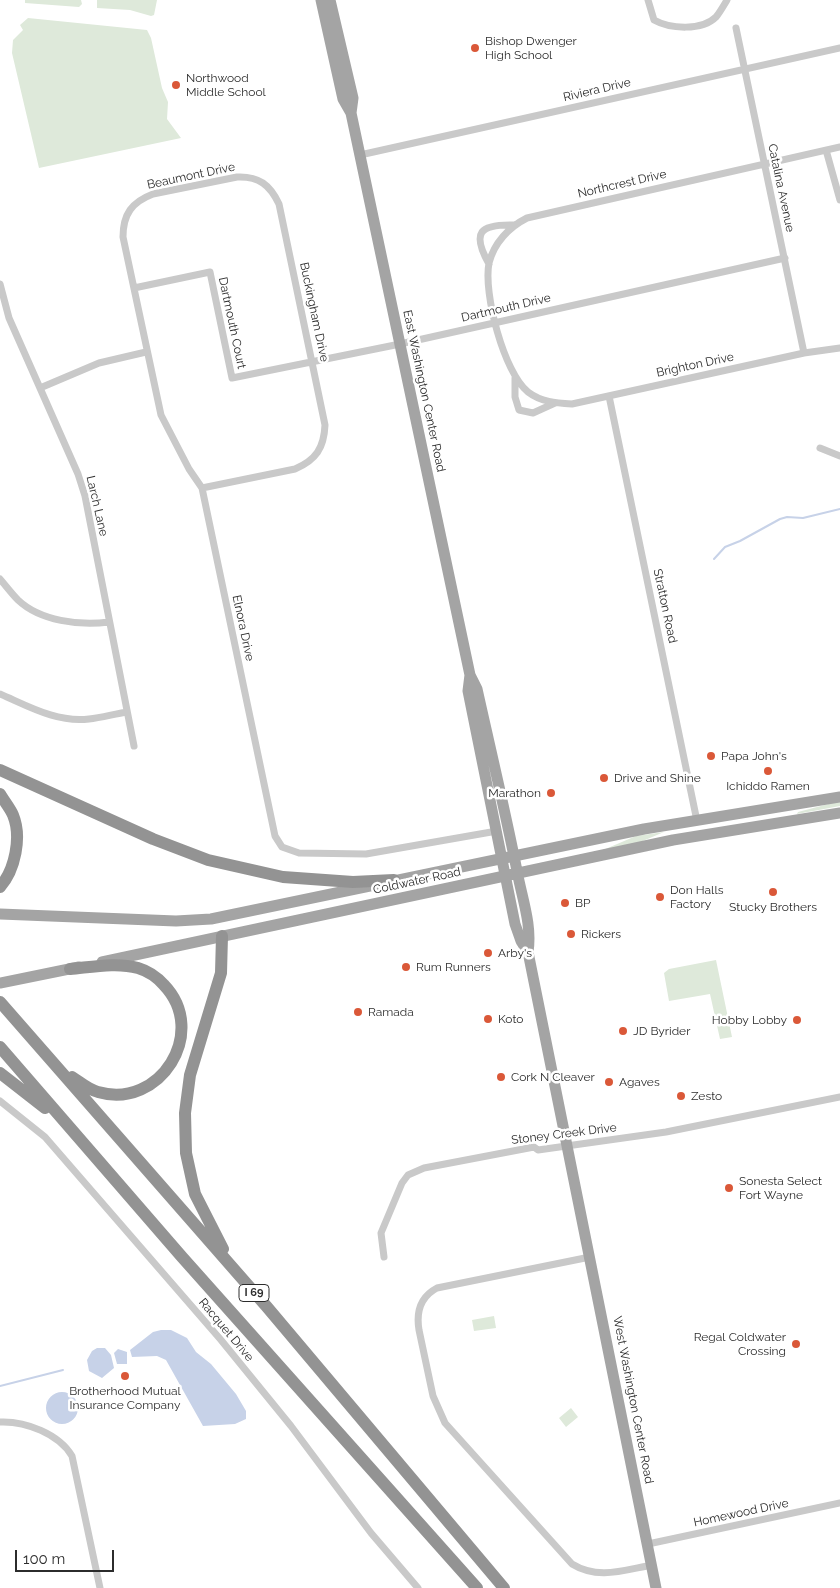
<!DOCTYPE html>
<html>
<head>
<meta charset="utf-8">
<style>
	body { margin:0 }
	#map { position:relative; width:840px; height:1588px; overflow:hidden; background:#fff; font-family:Raleway,sans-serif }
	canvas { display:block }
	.scale { position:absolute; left:15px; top:1550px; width:99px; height:22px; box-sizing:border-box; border:2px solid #2c2c2c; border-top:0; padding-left:6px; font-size:15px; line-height:18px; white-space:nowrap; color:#2c2c2c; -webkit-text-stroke:4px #fff; paint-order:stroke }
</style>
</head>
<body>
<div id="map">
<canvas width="840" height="1588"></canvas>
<div class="scale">100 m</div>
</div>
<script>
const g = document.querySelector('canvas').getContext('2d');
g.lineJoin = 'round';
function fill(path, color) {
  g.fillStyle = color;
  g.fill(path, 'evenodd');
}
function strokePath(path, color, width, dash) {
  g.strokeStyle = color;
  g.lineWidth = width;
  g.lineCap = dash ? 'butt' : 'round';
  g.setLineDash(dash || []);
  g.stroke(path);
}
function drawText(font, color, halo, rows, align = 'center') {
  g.font = font + ' Raleway,sans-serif';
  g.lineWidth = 5;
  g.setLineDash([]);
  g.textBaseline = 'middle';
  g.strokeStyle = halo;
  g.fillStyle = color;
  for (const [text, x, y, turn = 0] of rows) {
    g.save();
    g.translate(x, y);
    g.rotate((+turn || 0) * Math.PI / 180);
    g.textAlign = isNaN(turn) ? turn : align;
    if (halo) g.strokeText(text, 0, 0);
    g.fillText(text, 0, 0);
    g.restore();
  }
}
fill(new Path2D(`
	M25,0H81L82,4L79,7L25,3Z
	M97,0H157L154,15L151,16L130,10L97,8Z
	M28,18L147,30L151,38L162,88L168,102L167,119L181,138L39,168L12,53L13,40L23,30L20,25Z
	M840,801V806L797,814L798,812Z
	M664,832L638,843L530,865L603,850L636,836Z
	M716,960L732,1037L720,1039L710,994L669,1001L664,973L669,969Z
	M494,1316L496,1328L474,1331L472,1320Z
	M571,1408L578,1417L566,1427L559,1418Z`), '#dee9da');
fill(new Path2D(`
	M161,1330H171L187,1338L196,1352L211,1364L236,1394L246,1411V1419L235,1424L203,1426L166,1360L157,1356L132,1357L130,1350L153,1332Z
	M97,1348H105L111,1355L114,1368L102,1378L89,1371L87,1360L92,1351Z
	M118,1349L127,1352V1364H117L114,1353Z
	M46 1408a16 16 0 1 1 32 0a16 16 0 1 1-32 0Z`), '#c7d2e8');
strokePath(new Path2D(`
	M714,559L725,547L740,541L780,519L787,517L803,518L840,509
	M0,1386L63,1370`), '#c7d2e8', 2);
strokePath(new Path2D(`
	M648,0L654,20C670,29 702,31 716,17C720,12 724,5 727,0
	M736,28L804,353
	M840,147L527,218C509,227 494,243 489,263C483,293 504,373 528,392C541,402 556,403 572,404L804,353L840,348
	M826,150L840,200
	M360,155L840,48
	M489,264C471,232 480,224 514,225
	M0,284L9,318L78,474L85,496L134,746
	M134,288L210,272L232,378L400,344L785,258
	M515,378V397L519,410L533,413L555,403
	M40,388L99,363L146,352
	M609,396L697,821
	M820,448L840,456
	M202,488L295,469C316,460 324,448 325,425L279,204C270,185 259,176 237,177L153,194C132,202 123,214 123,237L161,415L189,469L202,488L275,836L282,847L299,853L366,854L497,831
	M0,579C6,586 12,594 18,600C40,621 80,626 109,622
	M0,694C28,706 57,723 89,719C101,718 114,714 127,712
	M0,1101L45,1137L221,1340L291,1426L371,1533L418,1588
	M384,1257L381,1233L402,1183L408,1175L424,1168L534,1147L538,1150L666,1132L840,1097
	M590,1257L437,1288C420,1297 416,1312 419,1330L433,1396L445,1423L572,1564C598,1580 624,1570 652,1565
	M0,1422C26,1421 59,1434 72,1456L100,1588
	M648,1544L840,1503`), '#c9c9c9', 7);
strokePath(new Path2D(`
	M321,0L343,99L351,113L470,675L477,689C491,752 506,814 518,876C523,901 532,926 528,952L656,1588
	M330,0L353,98L351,113
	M470,675L468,691L515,924L521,941L528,952
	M0,914L176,921L211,919L644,829L840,797
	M102,962L673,840L840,813
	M0,983L79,967`), '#a4a4a4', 11);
strokePath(new Path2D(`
	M0,770L153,839L208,860L283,877L353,882L394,880
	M0,794C4,801 10,808 13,815C22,837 15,870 0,887
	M222,936L221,973L190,1075L185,1113L186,1153L195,1194L223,1249
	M70,969C92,967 117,962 138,968C148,971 157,977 164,985C209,1032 160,1110 98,1092C89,1090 80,1082 72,1077
	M0,1002L267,1307L504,1588
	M0,1047L182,1257L477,1588
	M0,1073L45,1108`), '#939393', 12);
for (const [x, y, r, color] of [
	[475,48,5,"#da5838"],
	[176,85,5,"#da5838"],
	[711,756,5,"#da5838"],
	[768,771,5,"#da5838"],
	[604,778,5,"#da5838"],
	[551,793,5,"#da5838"],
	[773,892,5,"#da5838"],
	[660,897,5,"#da5838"],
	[565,903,5,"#da5838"],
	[571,934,5,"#da5838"],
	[488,953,5,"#da5838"],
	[406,967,5,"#da5838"],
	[358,1012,5,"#da5838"],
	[488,1019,5,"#da5838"],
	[797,1020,5,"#da5838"],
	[623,1031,5,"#da5838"],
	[501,1077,5,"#da5838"],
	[609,1082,5,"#da5838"],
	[681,1096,5,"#da5838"],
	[729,1188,5,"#da5838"],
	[796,1344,5,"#da5838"],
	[125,1376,5,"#da5838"]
]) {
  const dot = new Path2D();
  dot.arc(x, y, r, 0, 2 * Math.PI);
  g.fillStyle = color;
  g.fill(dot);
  strokePath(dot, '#fff', 2);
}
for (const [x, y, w] of [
	[254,1293,30]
]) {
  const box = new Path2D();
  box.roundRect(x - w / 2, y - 8.5, w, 17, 4);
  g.fillStyle = '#fff';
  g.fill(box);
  strokePath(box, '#2c2c2c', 1);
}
drawText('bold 11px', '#2c2c2c', null, [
	["I 69",254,1293]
]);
drawText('12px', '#2c2c2c', '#fff', [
	["Bishop Dwenger",485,41],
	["High School",485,55],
	["Northwood",186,78],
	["Middle School",186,92],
	["Papa John's",721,756],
	["Drive and Shine",614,778],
	["Ichiddo Ramen",768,786,"center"],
	["Marathon",541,793,"right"],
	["Don Halls",670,890],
	["Factory",670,904],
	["BP",575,903],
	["Stucky Brothers",773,907,"center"],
	["Rickers",581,934],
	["Arby's",498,953],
	["Rum Runners",416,967],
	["Ramada",368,1012],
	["Koto",498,1019],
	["Hobby Lobby",787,1020,"right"],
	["JD Byrider",633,1031],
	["Cork N Cleaver",511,1077],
	["Agaves",619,1082],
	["Zesto",691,1096],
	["Sonesta Select",739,1181],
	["Fort Wayne",739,1195],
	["Regal Coldwater",786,1337,"right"],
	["Crossing",786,1351,"right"],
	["Brotherhood Mutual",125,1391,"center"],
	["Insurance Company",125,1405,"center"]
], 'left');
drawText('12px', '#2c2c2c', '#fff', [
	["Riviera Drive",597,90,-13],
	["Beaumont Drive",191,176,-12],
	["Northcrest Drive",622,184,-13],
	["Catalina Avenue",781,188,78],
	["Dartmouth Drive",506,308,-13],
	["Buckingham Drive",314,312,78],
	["Dartmouth Court",232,323,78],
	["Brighton Drive",695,365,-12],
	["East Washington Center Road",424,391,78],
	["Larch Lane",97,506,77],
	["Stratton Road",665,606,78],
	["Elnora Drive",243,628,78],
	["Coldwater Road",417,881,-12],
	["Stoney Creek Drive",564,1134,-7],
	["Racquet Drive",226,1330,50],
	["West Washington Center Road",633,1400,79],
	["Homewood Drive",741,1513,-12]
]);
</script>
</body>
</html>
